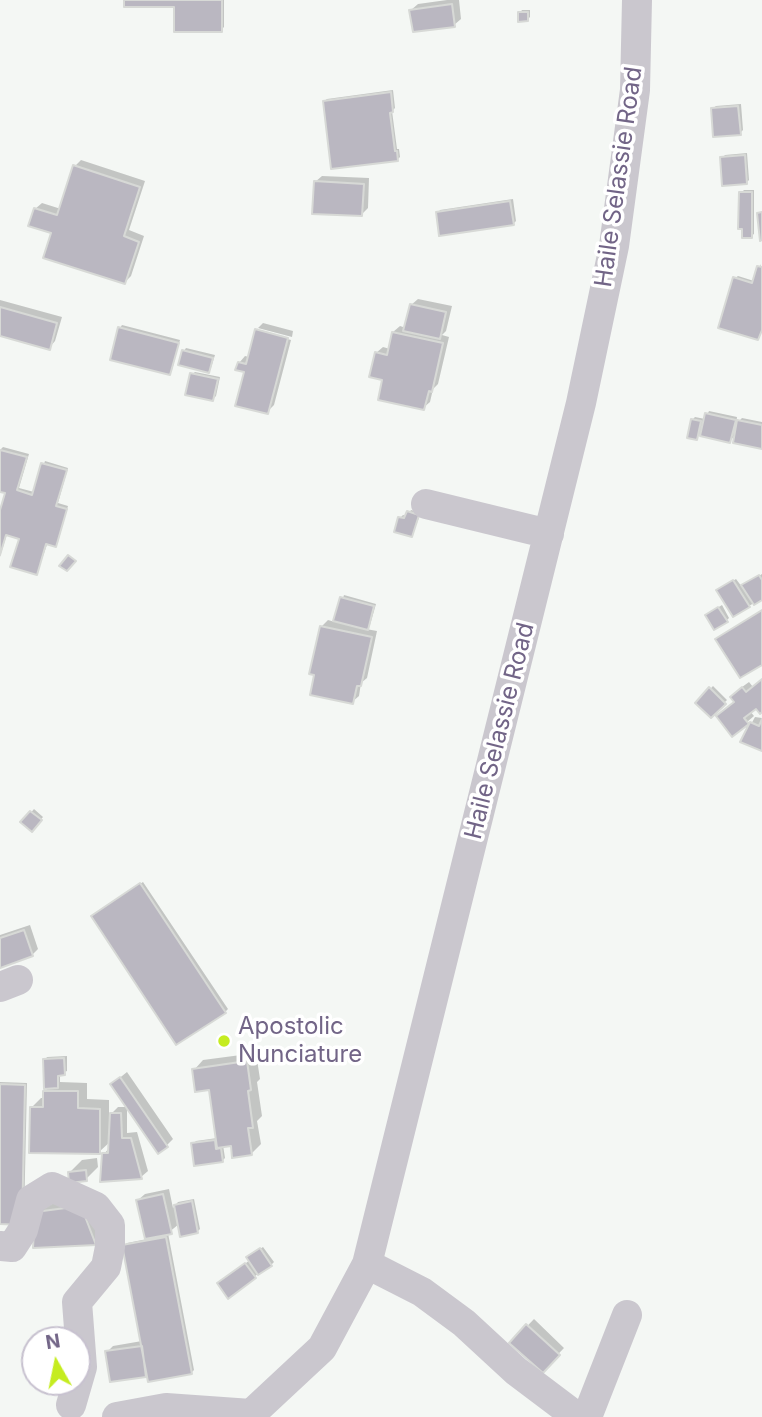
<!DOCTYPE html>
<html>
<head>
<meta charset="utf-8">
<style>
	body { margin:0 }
	#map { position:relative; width:762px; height:1417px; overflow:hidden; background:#f4f7f4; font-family:Inter,sans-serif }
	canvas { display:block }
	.north { position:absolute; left:21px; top:1326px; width:70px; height:70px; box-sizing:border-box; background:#fff; border:2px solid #c7c1cf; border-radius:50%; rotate:351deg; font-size:19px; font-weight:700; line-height:28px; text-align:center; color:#726587 }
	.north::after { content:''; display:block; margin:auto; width:24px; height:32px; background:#c5ec20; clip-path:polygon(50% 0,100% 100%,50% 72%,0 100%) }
</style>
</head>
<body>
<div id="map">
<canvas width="762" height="1417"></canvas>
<div class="north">N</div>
</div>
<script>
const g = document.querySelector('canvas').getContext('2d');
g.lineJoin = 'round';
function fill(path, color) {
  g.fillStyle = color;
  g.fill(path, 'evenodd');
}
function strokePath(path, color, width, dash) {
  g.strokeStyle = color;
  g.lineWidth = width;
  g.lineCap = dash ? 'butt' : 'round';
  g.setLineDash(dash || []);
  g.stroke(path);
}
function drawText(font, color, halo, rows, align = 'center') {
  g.font = font + ' Inter,sans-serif';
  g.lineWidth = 7;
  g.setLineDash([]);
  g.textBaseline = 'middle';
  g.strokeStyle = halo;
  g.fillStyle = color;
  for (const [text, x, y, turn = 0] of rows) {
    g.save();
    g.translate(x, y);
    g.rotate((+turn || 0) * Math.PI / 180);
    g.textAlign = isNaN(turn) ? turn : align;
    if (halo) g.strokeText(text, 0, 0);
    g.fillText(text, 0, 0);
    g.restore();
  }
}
fill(new Path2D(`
	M125,0H224V27L221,30L176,5Z
	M447,0H459L461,19L454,25L411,10L418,4Z
	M522,10H530V17L527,20L520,13Z
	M393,90L395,108L392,111L397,149H399L400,157L398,159L324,101L327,99Z
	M741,104L743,130L740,133L713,108L716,106Z
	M747,153L749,180L746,183L722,158L725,155Z
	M81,160L145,181L129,230L144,236L131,276L125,282L53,232L35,209L42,203L61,209L75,166Z
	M322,176L369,178L368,208L361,215L315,182Z
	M744,190H754V234L751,236L741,193Z
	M513,199L516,221L513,224L438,213L440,210Z
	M761,264L762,330L758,338L735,278L738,276L754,281Z
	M418,299L452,306L446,331L442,335L449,337L438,384L433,389L430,402L423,408L384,379L376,353L383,347L390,349L393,332L400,326L406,328L411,305Z
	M0,300L62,317L55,341L49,348L0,334Z
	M263,323L293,331L292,337L258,328Z
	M122,325L180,340L172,370L170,373L120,328Z
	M258,328V331L291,340L274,405L267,412L239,363L245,356L249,357Z
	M186,348L215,355L211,368L208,371L184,351Z
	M195,372L220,377L216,396L213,399L192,374Z
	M709,411L737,417L736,424L742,418L762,422V448L736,434L730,441L700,434L697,438L692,420L695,417L705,419Z
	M3,447L29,454L19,488L34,492L45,461L68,468L58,503L68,506L58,542L55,545L48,542L37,573L21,538L7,534L0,557V516L7,492L0,490V450Z
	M411,510L421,513L412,535L400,518L403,515L407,516Z
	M762,574V598L749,606L721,588L736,579L742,587Z
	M344,595L376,604L370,625L366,629L377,631L367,678L361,683L359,696L352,702L322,626L328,620L335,622Z
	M722,605L729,618L727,620L709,613Z
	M762,680V710L757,706L750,711L754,716L733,734L738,690L749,682L753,687Z
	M713,686L727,700L711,716L697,703Z
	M755,717L762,718V749L742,741Z
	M34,809L43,817L32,830L23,822Z
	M143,882L228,1009L225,1012L95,913Z
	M30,925L38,949L32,955L0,966V935Z
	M256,1053L260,1079L257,1082L262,1116L257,1121L261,1144L251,1154L232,1144L223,1145L225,1158L222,1161L193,1144L196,1141L217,1138L210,1088L194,1070L203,1060Z
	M67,1056V1071L60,1074V1082L87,1083V1099L109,1100V1116L118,1107H127V1133L137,1132L148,1171L141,1177L104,1154L110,1147L111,1141L99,1152L31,1108L41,1098H45V1091L49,1087L45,1060L47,1057Z
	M127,1072L173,1139L167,1145L112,1084Z
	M0,1082L27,1083L24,1220L0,1223Z
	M97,1158L98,1167L86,1179L70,1172L82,1160Z
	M169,1189L173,1208L178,1202L194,1199L200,1229L197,1232L179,1224L168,1233L194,1370L191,1373L148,1372L145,1375L107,1352L113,1346L142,1341L124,1246L127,1243L147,1239L138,1200L145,1194Z
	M93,1195L107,1231L95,1243L37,1213L49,1200Z
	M263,1247L274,1262L271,1265L255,1276L222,1281L250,1260L251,1255Z
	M534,1319L564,1348L542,1371L511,1343Z`), '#0003');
const building = new Path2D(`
	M124,0H222V32H174V7H124Z
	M452,4L455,27L413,32L409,10Z
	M518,12H528V21L518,22Z
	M391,92L393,112L390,113L395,151H397L398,161L331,169L323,101Z
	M738,106L741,135L713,137L711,108Z
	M745,155L747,184L722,186L720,157Z
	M73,165L140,187L124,236L139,242L125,284L43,258L51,233L28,226L34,208L57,215Z
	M314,181L364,184L362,216L312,214Z
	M739,192H752V238H742V229H738Z
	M510,201L514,225L439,236L436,212Z
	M762,212V240L760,241L757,213Z
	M757,266L762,267V330L758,340L718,328L733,277L752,283Z
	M410,304L446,312L440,339L403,331Z
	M0,307L57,323L50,350L0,336Z
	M118,327L179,343L170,375L110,360Z
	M255,329L288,338L268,414L235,406L244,372L235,370L238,362L246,364Z
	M392,332L443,343L432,392L429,391L424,410L378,400L382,380L369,377L375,352L387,355Z
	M182,350L213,358L209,373L178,365Z
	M190,373L218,379L213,401L185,395Z
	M705,413L736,420L730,443L700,436Z
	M691,419L701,421L697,440L687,438Z
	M737,420L762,425V449L733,443Z
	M0,450L27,457L17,490L32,495L41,463L67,470L56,506L67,509L56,547L46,544L37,575L10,567L19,539L6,535L0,555V510L5,493L0,492Z
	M407,511L419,515L412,537L394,532L398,517L404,518Z
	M68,555L76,561L67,571L59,566Z
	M759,575L762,580V600L754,605L741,585Z
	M733,580L750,607L733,617L716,590Z
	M340,597L374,606L368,630L333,621Z
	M718,607L728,622L714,630L705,615Z
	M762,610V665L740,678L715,639Z
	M320,626L372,637L361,686H357L353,704L310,695L314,675L309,674Z
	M762,679V712L760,714L756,709L744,718L749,724L732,737L716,716L734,702L730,697L742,687L746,692Z
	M709,687L726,704L711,718L695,703Z
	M762,719V751L740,742L750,722L759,726Z
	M30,811L42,820L32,832L20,822Z
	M140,883L226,1013L176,1045L91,916Z
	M24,930L33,956L0,968V938Z
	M64,1058L65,1075L58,1076V1088L44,1089L43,1059Z
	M247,1061L251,1090L248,1091L253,1128H248L252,1155L232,1158L231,1146L217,1148L209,1090L195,1092L192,1069Z
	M120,1077L168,1147L158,1154L110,1084Z
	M0,1084L25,1085L22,1225L0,1224Z
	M43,1091H78V1108L100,1109V1154L29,1153L30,1107H43Z
	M110,1113H121L122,1138H131L142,1179L100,1182L102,1153H108Z
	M215,1140L216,1149L221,1148L223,1162L194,1166L191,1143Z
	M86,1170L87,1181L69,1183L68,1172Z
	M163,1194L172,1234L145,1239L136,1200Z
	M192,1201L198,1233L180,1237L174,1205Z
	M81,1206L96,1245L33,1248L35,1212Z
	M166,1237L192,1374L148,1382L122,1245Z
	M260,1248L272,1266L258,1275L246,1257Z
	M245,1263L256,1278L228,1299L217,1283Z
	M526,1324L560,1355L543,1373L509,1343Z
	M142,1346L146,1377L110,1382L105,1351Z`);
fill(building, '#bab7c1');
strokePath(building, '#d7d9d6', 2);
strokePath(new Path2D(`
	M426,504L549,534
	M0,987L18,980
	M0,1246L12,1247L23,1230L31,1200L52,1187L96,1207L110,1225V1247L106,1267L77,1302L82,1367L71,1405
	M367,1264L422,1292L464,1323L516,1371L577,1417
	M117,1417L166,1408L251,1414
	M248,1417L322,1348L367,1264L581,403L614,246L635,90L637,0
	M587,1417L627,1315`), '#cac7ce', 30);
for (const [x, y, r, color] of [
	[224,1041,7,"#c5ec20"]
]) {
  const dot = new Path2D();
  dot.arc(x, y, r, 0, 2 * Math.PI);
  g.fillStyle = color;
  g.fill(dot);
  strokePath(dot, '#fff', 2.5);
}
drawText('24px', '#726587', '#fff', [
	["Haile Selassie Road",619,177,-82],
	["Haile Selassie Road",500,731,-76]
]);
drawText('24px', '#726587', '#fff', [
	["Apostolic",238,1027],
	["Nunciature",238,1055]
], 'left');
</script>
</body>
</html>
